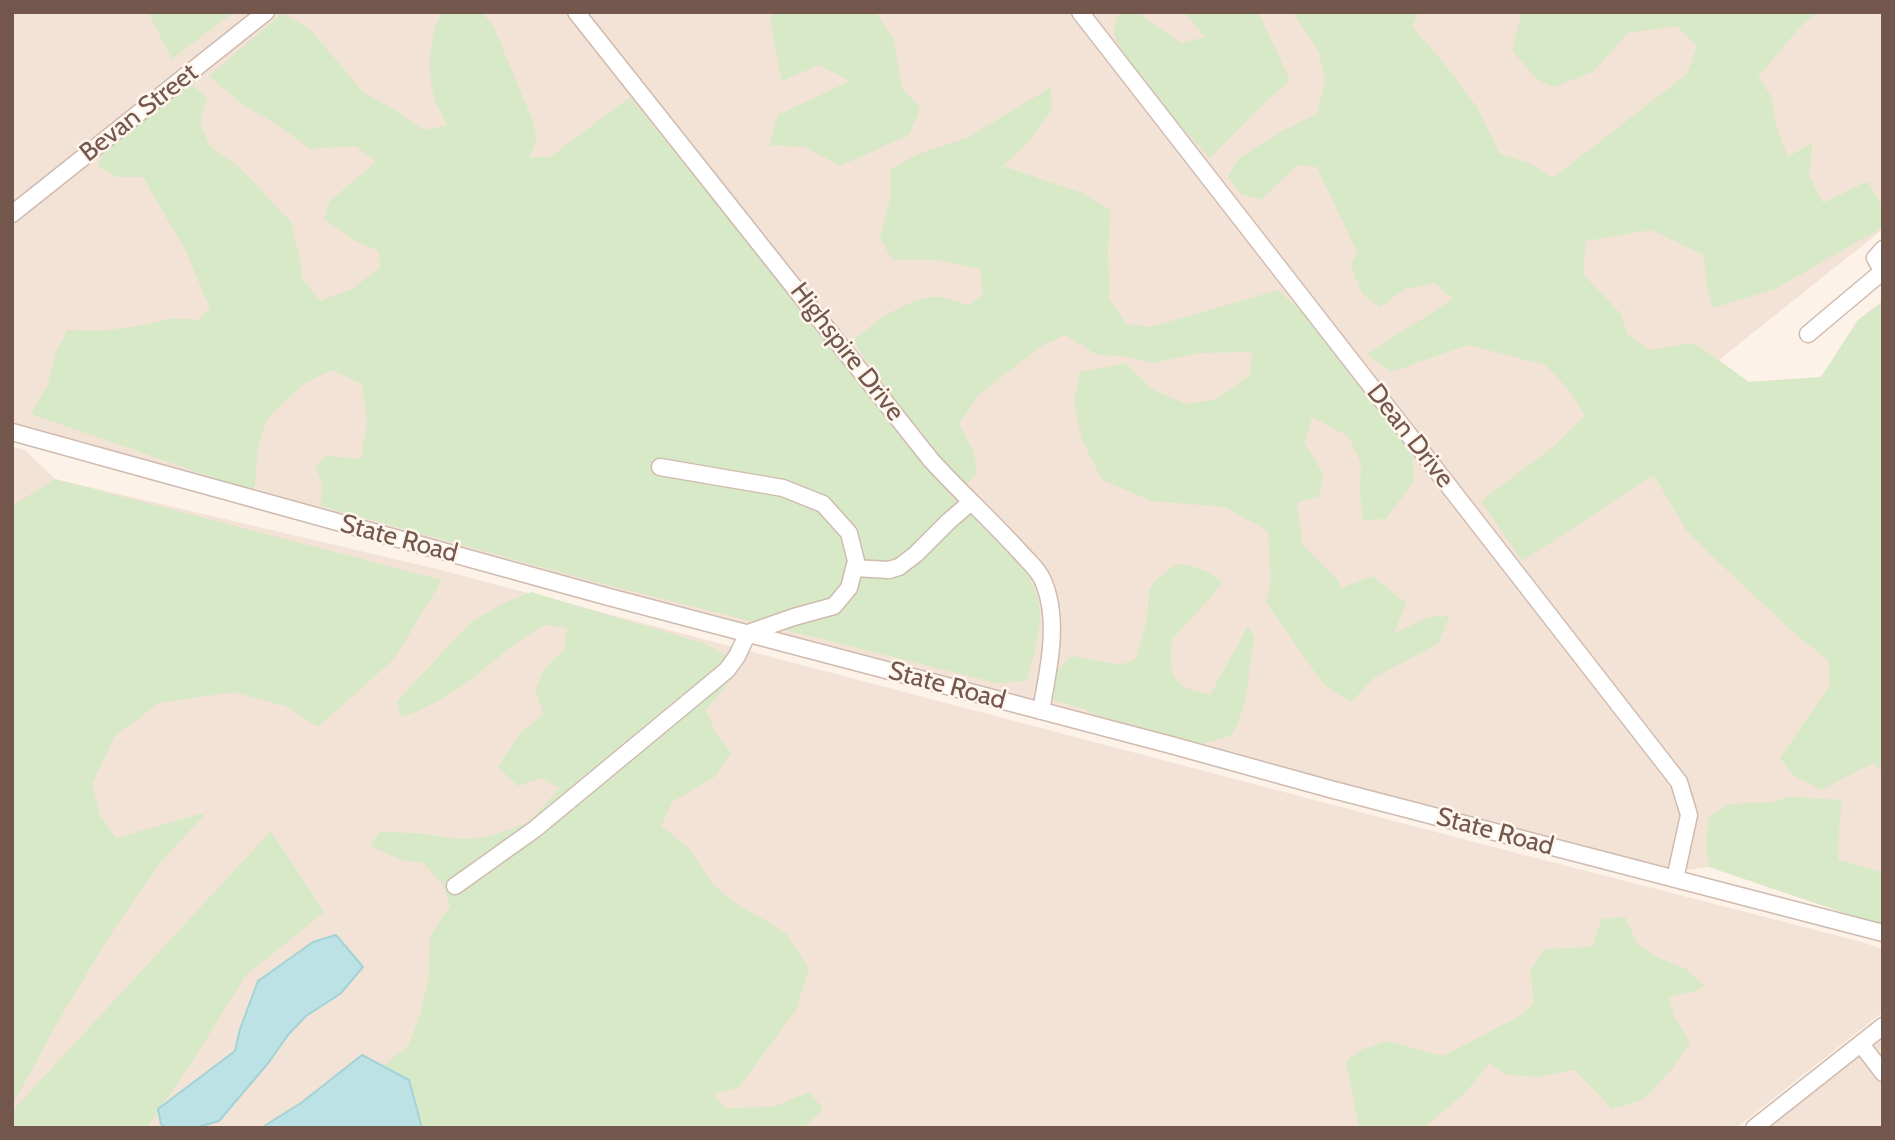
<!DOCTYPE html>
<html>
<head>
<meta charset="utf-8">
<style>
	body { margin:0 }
	#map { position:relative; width:1895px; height:1140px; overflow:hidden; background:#fcf2e7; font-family:Cabin,sans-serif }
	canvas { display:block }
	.frame { position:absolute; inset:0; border:14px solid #74574c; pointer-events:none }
</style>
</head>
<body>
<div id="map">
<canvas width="1895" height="1140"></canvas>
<div class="frame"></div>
</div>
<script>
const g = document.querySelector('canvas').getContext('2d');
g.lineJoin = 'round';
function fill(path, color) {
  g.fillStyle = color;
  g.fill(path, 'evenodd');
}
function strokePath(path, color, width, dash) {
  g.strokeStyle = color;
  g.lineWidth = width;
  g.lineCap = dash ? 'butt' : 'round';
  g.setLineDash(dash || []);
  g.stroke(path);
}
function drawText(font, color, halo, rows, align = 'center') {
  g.font = font + ' Cabin,sans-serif';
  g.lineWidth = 5;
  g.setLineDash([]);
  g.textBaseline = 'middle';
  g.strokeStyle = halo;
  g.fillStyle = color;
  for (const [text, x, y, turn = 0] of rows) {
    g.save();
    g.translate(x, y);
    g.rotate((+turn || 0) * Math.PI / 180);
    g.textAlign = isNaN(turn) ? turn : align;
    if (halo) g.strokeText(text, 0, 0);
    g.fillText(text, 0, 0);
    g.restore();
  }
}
fill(new Path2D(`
	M12,12H1080L1679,782L1689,815L1675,879L12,432Z
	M1085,12H1883V229L1719,360L1749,382L1821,377L1858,320L1883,301V926L1709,867L1686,870L1690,837L1692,794L1683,779Z
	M12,447L25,450L55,479L437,569L1474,842L1862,942L1883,949V1012L1736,1128H12Z
	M1883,1038V1128H1766L1802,1100Z`), '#f3e3d6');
fill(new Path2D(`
	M148,12H234L172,59Z
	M442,12H481L493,25L532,119L537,138L529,157H550L630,97L952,497C985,526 1041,568 1040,616C1039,639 1033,659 1027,681L996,683L592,581L321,506L322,483L315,466L327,456L361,459L367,422L362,384L332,370L303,384L267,419L258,446L254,492L31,414L48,384L56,352L67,330L103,331L143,325L174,318L198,320L210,309L186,251L143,177H116L98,166L104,152L190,83L207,97L200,123L210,146L240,168L291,222L299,254L302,278L320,301L352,289L380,268L379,251L355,241L324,219L330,201L376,162L356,146L311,149L277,125L241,103L209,76L282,13L310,29L363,92L398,112L424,130L447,125C444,117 438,109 435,100C427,73 428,38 442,12Z
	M773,12H875L893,38L902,88L920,108L909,135L840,166L805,147L769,145L778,115L850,81L819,65L782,81L770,20Z
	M1124,12H1137L1181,43L1205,37L1184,12H1258L1290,80L1258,109L1210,158L1134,74L1114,35L1116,17Z
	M1293,12H1419L1412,27L1443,62L1477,107L1499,153L1534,165L1553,178L1687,74L1697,46L1677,26L1628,33L1593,72L1554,87L1536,79L1512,50L1522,12H1817L1799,28L1758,77L1772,98L1776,126L1788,157L1813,142L1809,176L1823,203L1868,181L1883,210V227L1775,289L1713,308L1707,287L1704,255L1651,230L1586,241L1583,274L1620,313L1628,335L1649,350L1694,343L1749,382L1821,377L1858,320L1883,301V773L1873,763L1822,790L1794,776L1780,758L1830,685L1828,660L1801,639L1717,561L1686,530L1654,475L1522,561L1481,501L1552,448L1585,416L1572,394L1546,365L1468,345L1391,372L1367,354L1453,299L1435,283L1405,289L1380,307L1362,294L1351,265L1357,252L1317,167L1298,165L1260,200L1241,194L1228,177L1238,159L1277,134L1317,113L1325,80L1319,53Z
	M1051,87L1052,110L1027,143L1003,166L1082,193L1111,210L1108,247L1109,298L1126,324L1151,327L1278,290L1323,332L1413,457L1414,481L1386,519L1363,520L1360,494L1361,463L1348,436L1312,417L1304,443L1323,473L1320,496L1297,503L1302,544L1338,580L1341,588L1372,576L1406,603L1394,633L1429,617L1449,616L1439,643L1374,678L1351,702L1324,685L1266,602L1271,582L1268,531L1225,507L1152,501L1102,480L1082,440L1074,403L1080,372L1126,363L1153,390L1187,404L1217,399L1250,375L1252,352L1199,353L1152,363L1123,356L1097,355L1066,335L1043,345L979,394L959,424L974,452L977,474L966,485L939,461L853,341C874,322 903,301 931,297C942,295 958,303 969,305L983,294L980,269L937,260H892L880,237L890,200V170L916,155L967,138Z
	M55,479L442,580L394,659L318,727L285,706L234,692L159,703L114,737L92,785L100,815L116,838L207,812L160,863L112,932L57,1023L12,1106V506Z
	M1177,564C1195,566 1209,570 1222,583L1208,600L1172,639C1169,677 1170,685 1210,695L1248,626L1254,638L1245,702L1238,723L1230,736L1202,744L1099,716L1084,709L1053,700L1057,670L1072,656L1120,665L1136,659L1147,620L1149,591L1155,580Z
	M531,592L706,644L727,656L732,679L706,710L715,732L731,753L716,776L672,802L661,826L690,849L714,886L736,903L786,933L809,969L796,1010L738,1088L713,1094L726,1108L772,1107L809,1092L823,1109L803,1128H419L409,1080L383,1066L408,1046L421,1012L429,975L430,936L450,906L443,885L423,863L401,860L370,846L380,832L416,833L460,839L487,837L528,823L560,788L542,778L518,786L498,767L520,733L544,714L535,690L544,669L564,649L567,628L546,625C535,631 524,637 514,645C478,673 445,704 401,717L397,701L472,621L506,602Z
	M1788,797L1842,800L1839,827L1838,860L1883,872V926L1709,867L1706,844L1709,816L1729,804L1776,802Z
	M271,831L324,912L245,976L199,1051L147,1128H12V1111Z
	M1625,917L1637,944L1657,957L1686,969L1705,986L1693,992L1669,997L1673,1014L1690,1043L1671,1070L1644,1099L1612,1109L1575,1070L1538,1077L1508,1075L1489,1063L1465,1093L1423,1128H1359L1346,1061L1361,1050L1386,1041L1443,1056L1518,1017L1533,1004L1531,969L1544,949L1592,947L1602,919Z`), '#d7e9c6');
const water = new Path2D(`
	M336,935L363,967L340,994L306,1016L288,1035L269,1062L219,1121L194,1128H167L161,1124L158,1109L235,1051L240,1029L258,981L313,942Z
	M362,1055L409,1080L422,1128H261L301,1103Z`);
fill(water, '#bce2e5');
strokePath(water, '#a2d3d6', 2);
const minor = new Path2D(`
	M576,12L931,460C960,492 992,521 1021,553C1029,562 1040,571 1044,583C1060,623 1048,670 1041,711
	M1080,12L1679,782L1689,815L1675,879
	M12,214L266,12
	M1882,270L1875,258L1883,249
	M1808,334L1883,271
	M12,432L605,596L1171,745L1330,789L1883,933
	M854,568L889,570L899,567L916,554L949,521L971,502
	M455,886L535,829L727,670L737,656L748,633L794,617L834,606L849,588L856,561L849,533L823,504L783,488L660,467
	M1861,1044L1883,1073
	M1754,1128L1883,1026`);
strokePath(minor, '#cfbbb0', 19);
strokePath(minor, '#fff', 16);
drawText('26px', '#74574c', '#fef6ed', [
	["Bevan Street",139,113,-38],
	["Highspire Drive",847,352,52],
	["Dean Drive",1410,436,52],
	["State Road",399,539,15],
	["State Road",947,686,15],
	["State Road",1495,832,15]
]);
</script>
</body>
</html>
